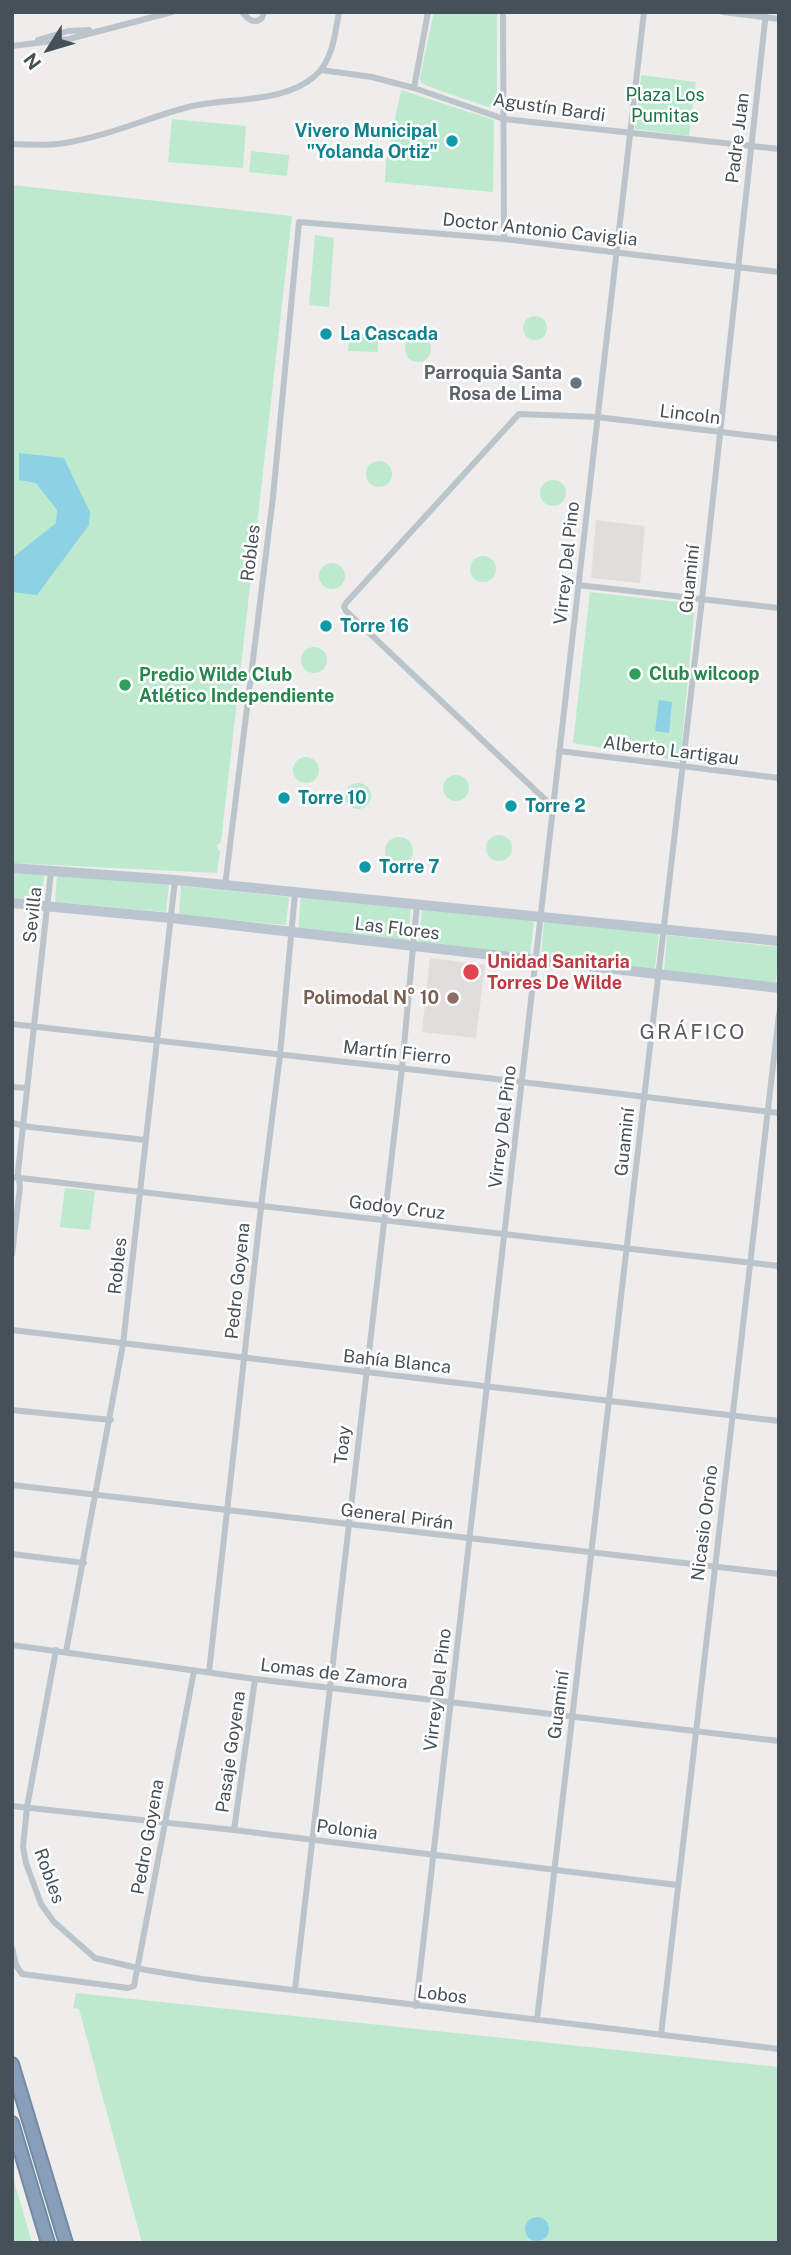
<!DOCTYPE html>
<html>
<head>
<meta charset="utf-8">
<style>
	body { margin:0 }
	#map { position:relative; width:791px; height:2255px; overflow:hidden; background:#efecec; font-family:"Public Sans",sans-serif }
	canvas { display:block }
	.frame { position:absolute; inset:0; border:14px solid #465058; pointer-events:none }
	.north { position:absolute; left:14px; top:14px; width:70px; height:70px; -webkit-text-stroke:5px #fff; paint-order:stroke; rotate:233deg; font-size:19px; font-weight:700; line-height:28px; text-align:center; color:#465058 }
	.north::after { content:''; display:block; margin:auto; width:24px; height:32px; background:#465058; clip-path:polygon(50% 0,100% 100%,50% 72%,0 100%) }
</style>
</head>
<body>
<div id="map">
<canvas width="791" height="2255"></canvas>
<div class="frame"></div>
<div class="north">N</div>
</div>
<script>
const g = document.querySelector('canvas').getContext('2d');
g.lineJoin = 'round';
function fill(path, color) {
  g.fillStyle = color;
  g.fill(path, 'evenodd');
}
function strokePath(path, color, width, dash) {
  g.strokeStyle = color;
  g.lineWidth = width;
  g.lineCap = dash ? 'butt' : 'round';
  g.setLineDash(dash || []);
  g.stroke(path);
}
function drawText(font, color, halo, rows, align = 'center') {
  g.font = font + ' "Public Sans",sans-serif';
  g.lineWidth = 5;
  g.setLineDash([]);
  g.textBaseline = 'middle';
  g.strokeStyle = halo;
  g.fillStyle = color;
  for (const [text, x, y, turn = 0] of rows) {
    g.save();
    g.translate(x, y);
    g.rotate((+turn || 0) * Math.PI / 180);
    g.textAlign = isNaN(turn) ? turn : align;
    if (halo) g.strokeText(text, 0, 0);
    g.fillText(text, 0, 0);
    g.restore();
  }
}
fill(new Path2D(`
	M596,520L645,526L640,583L591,578Z
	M430,958L485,965L476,1038L422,1032Z`), '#e0dddd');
fill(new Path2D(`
	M434,12H497V106L488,107L427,86L421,82L420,77Z
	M641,75L696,82L689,136L635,129Z
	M401,90L494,120L493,192L385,182L386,162Z
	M172,119L246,126L243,168L168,162Z
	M251,151L289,155L287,176L249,172Z
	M12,185L292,216L221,842L216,846L220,851L217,873L12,863Z
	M315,235L334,238L329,307L309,305Z
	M523 328a12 12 0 1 1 24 0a12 12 0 1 1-24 0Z
	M350,333L378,336V352L348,351Z
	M405 349a13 13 0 1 1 26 0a13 13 0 1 1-26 0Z
	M366 474a13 13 0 1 1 26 0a13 13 0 1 1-26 0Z
	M540 493a13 13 0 1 1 26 0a13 13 0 1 1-26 0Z
	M470 569a13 13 0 1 1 26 0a13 13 0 1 1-26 0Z
	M319 576a13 13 0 1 1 26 0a13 13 0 1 1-26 0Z
	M590,592L695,604L680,761L573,743Z
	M301 660a13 13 0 1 1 26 0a13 13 0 1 1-26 0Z
	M293 770a13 13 0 1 1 26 0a13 13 0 1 1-26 0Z
	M443 788a13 13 0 1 1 26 0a13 13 0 1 1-26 0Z
	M345 796a13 13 0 1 1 26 0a13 13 0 1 1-26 0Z
	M486 848a13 13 0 1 1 26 0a13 13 0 1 1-26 0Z
	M385 851a14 14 0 1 1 28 0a14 14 0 1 1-28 0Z
	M12,873L44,874L42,902L12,898Z
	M57,873L169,884L166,912L55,902Z
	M181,886L289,897L286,925L179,915Z
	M301,897L411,907L408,941L298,931Z
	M422,909L534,921L530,956L419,944Z
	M544,922L659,933L655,969L541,957Z
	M667,935L779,947L776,983L664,971Z
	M65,1188L95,1191L90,1230L60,1227Z
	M76,1993L779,2067V2243H142L79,2009L73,2008Z
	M12,2174L32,2243H12Z`), '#bdeace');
fill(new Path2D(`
	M19,453L64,458L90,512L89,525L37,595L12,592V558L56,523L57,510L36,483L19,480Z
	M659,700L672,702L669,733L655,731Z
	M525 2229a12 12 0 1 1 24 0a12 12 0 1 1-24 0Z`), '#8dd2e4');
const highway = new Path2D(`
	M12,2064L66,2243
	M12,2123L48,2243`);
strokePath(highway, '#738aa4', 16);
strokePath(new Path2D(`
	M242,12C248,19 254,25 262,18L264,12
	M503,12L504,239
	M723,12L779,19
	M38,40L68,31L89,30
	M12,46L69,39L172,12
	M321,70L372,77L414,88L504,119L779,149
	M414,88L428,12
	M12,144C30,145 48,146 65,143C108,136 147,118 188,107C229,97 283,104 315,76C333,60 335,34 339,12
	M578,585L779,608
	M559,751L779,778
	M552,806L346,611L344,607L346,603L519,414L597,417L779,439
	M225,886L273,497L299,222L504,239L779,272
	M12,1024L522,1082L779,1113
	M12,1087L27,1088
	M12,1123L30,1127L145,1140
	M12,1177L779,1266
	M12,1254L20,1187L18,1172L51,871
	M12,1330L779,1421
	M12,1410L111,1420
	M12,1485L779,1574
	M12,1554L84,1563
	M12,1645L255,1679L779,1741
	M56,1650L27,1807L23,1847L26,1863L41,1904L54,1922L95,1958L146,1970L202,1979L779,2049
	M66,1652L123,1344L175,880
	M209,1672L261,1207L280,1055L295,893
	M12,1806L234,1830L677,1885
	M234,1830L255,1679
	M12,1948L16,1965L22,1974L128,1988L134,1986L194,1671
	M295,1989L402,1068L417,904
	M416,2006L644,12
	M537,2020L702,599L766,12
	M661,2035L779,1014`), '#bbc4cb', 6);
strokePath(new Path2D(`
	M12,868L175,880L779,941
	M12,903L171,918L779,988`), '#bbc5cf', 10);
strokePath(highway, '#879fb8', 12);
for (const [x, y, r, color] of [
	[452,141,7,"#0f9aa8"],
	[326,334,7,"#0f9aa8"],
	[576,383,7,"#6b7280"],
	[326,626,7,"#0f9aa8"],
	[635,674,7,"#2e9e5b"],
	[125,685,7,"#2e9e5b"],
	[284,798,7,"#0f9aa8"],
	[511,806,7,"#0f9aa8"],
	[365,867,7,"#0f9aa8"],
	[471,972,9,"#e0444e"],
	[453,998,7,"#8d6e63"]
]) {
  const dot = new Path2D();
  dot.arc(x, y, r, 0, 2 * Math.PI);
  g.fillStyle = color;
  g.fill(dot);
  strokePath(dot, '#fff', 2.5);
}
drawText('18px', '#1d7348', '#fff', [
	["Plaza Los",665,95],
	["Pumitas",665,116]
]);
drawText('18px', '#465058', '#fff', [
	["Agustín Bardi",549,108,8],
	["Padre Juan",738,138,-83],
	["Doctor Antonio Caviglia",540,230,6],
	["Lincoln",690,415,7],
	["Robles",251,553,-83],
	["Virrey Del Pino",567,563,-84],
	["Guaminí",690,579,-84],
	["Alberto Lartigau",671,751,7],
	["Sevilla",33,915,-84],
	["Las Flores",397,929,7],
	["Martín Fierro",397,1053,6],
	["Virrey Del Pino",503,1127,-83],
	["Guaminí",625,1142,-84],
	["Godoy Cruz",397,1208,7],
	["Robles",118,1266,-84],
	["Pedro Goyena",238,1281,-84],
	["Bahía Blanca",397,1362,6],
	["Toay",343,1445,-84],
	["General Pirán",397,1517,7],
	["Nicasio Oroño",705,1523,-83],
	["Lomas de Zamora",334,1674,7],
	["Virrey Del Pino",438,1690,-83],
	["Guaminí",559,1705,-83],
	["Pasaje Goyena",231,1752,-82],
	["Polonia",347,1830,7],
	["Pedro Goyena",148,1837,-80],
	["Robles",49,1876,70],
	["Lobos",442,1995,7]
]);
drawText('bold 18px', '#0d838f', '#fff', [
	["Vivero Municipal",438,131,"right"],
	["\"Yolanda Ortiz\"",438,152,"right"],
	["La Cascada",340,334],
	["Torre 16",340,626],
	["Torre 10",298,798],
	["Torre 2",525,806],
	["Torre 7",379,867]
], 'left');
drawText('bold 18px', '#5b616d', '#fff', [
	["Parroquia Santa",562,373],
	["Rosa de Lima",562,394]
], 'right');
drawText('bold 18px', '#27864d', '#fff', [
	["Club wilcoop",649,674],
	["Predio Wilde Club",139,675],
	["Atlético Independiente",139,696]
], 'left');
drawText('bold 18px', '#be3a42', '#fff', [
	["Unidad Sanitaria",487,962],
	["Torres De Wilde",487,983]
], 'left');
drawText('bold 18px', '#785e54', '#fff', [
	["Polimodal N° 10",439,998]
], 'right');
g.letterSpacing = '2px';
drawText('21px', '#595d61', '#fff', [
	["GRÁFICO",693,1033]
]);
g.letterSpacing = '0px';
</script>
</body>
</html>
